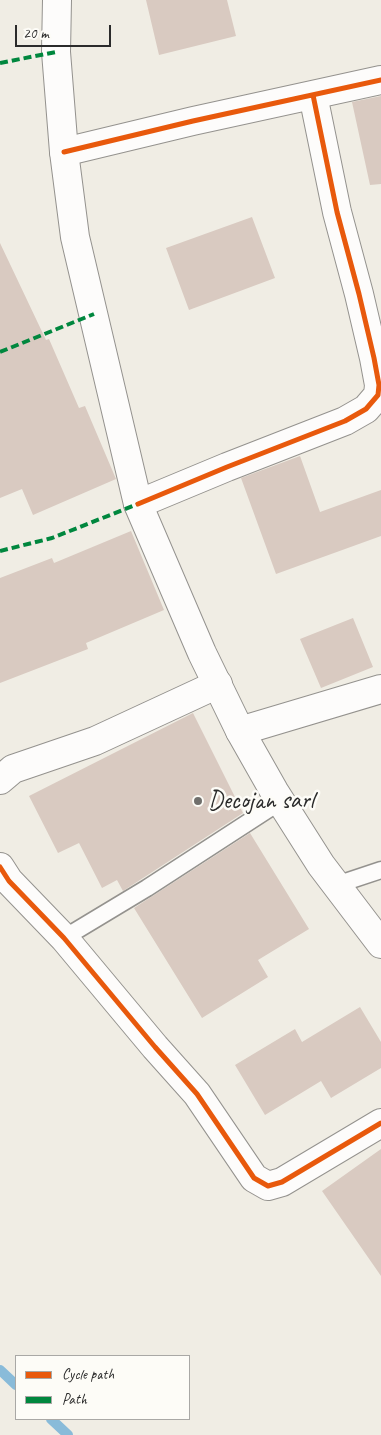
<!DOCTYPE html>
<html>
<head>
<meta charset="utf-8">
<style>
	body { margin:0 }
	#map { position:relative; width:381px; height:1435px; overflow:hidden; background:#f0ede4; font-family:Caveat,sans-serif }
	canvas { display:block }
	.legend { position:absolute; left:15px; top:1355px; width:175px; height:65px; box-sizing:border-box; background:#fdfcf7; border:1px solid #a9a8a5; margin:0; padding:6px 9px; list-style:none; font-size:15px; color:#2b2b2b }
	.legend li { display:flex; align-items:center; gap:10px; height:25px }
	.legend b { width:25px; border:1px solid #a9a8a5 }
	.scale { position:absolute; left:15px; top:25px; width:96px; height:22px; box-sizing:border-box; border:2px solid #2b2b2b; border-top:0; padding-left:6px; font-size:15px; line-height:18px; white-space:nowrap; color:#2b2b2b; -webkit-text-stroke:4px #fdfcf7; paint-order:stroke }
</style>
</head>
<body>
<div id="map">
<canvas width="381" height="1435"></canvas>
<ul class="legend">
<li><b style="height:6px;background:#e8590c"></b>Cycle path</li>
<li><b style="height:6px;background:#00873e"></b>Path</li>
</ul>
<div class="scale">20 m</div>
</div>
<script>
const ctx = document.querySelector('canvas').getContext('2d');
ctx.lineJoin = 'round';
function strokePath(path, color, width, dash) { ctx.strokeStyle = color; ctx.lineWidth = width; ctx.lineCap = dash ? 'butt' : 'round'; ctx.setLineDash(dash || []); ctx.stroke(path); }
function fillPath(path, color) { ctx.fillStyle = color; ctx.fill(path, 'evenodd'); }
function write(font, color, halo, rows, align = 'center') {
  ctx.font = font + ' Caveat,sans-serif'; ctx.lineWidth = 5; ctx.setLineDash([]); ctx.textBaseline = 'middle'; ctx.strokeStyle = halo; ctx.fillStyle = color; for (const [text, x, y, turn = 0] of rows) {
    ctx.save(); ctx.translate(x, y); ctx.rotate((+turn || 0) * Math.PI / 180); ctx.textAlign = isNaN(turn) ? turn : align; if (halo) ctx.strokeText(text, 0, 0); ctx.fillText(text, 0, 0); ctx.restore();
  }
}
const stream = new Path2D(`
	M0,1370L16,1385
	M51,1419L68,1435`);
const building = new Path2D(`
	M146,0H227L236,36L159,55Z
	M381,96V184L370,185L352,102Z
	M252,217L275,278L189,310L166,248Z
	M0,243L46,340L49,339L79,408L85,406L116,479L33,515L22,489L0,498Z
	M300,456L320,512L381,490V536L276,574L241,478Z
	M131,531L164,610L86,643L88,649L0,683V578L52,558L54,563Z
	M353,618L373,667L321,688L300,639Z
	M193,713L243,813L123,891L117,880L102,888L79,843L58,853L29,796Z
	M250,833L309,929L258,960L268,977L202,1018L134,908Z
	M360,1007L381,1042V1068L331,1098L321,1081L265,1115L235,1065L295,1029L302,1042Z
	M381,1149V1276L322,1191Z`);
const lane = new Path2D(`
	M336,885L381,870
	M64,938L147,888L281,801`);
const street = new Path2D(`
	M64,152L193,121L381,80
	M138,504L227,467L345,421L366,409L378,395L379,385L374,358L359,294L337,212L313,95
	M240,731L381,689
	M0,780L13,769L95,741L218,684
	M0,867L9,881L64,938L155,1047L197,1094L254,1178L268,1186L282,1182L381,1123`);
const primary = new Path2D(`
	M57,0L56,52L64,152L75,237L138,504L202,653L240,731L274,791L321,865L381,944`);
const quiet = new Path2D(`
	M0,63L56,52
	M0,352L94,314
	M0,551L52,538L138,504`);
const cycleway = new Path2D(`
	M64,152L193,121L381,80
	M138,504L227,467L345,421L366,409L378,395L379,385L374,358L359,294L337,212L313,95
	M0,867L9,881L64,938L155,1047L197,1094L254,1178L268,1186L282,1182L381,1123`);
const markers = [
	[198,801,5,"#706f6c"]
];
const poiNames = [
	["Decojan sarl",208,801]
];
strokePath(stream, '#89bbd9', 10);
fillPath(building, '#d9cac1');
strokePath(lane, '#94928e', 19);
strokePath(street, '#94928e', 30);
strokePath(primary, '#94928e', 30);
strokePath(lane, '#fdfcfb', 16);
strokePath(street, '#fdfcfb', 28);
strokePath(primary, '#fdfcfb', 28);
strokePath(quiet, '#00873e', 4, [8, 4]);
strokePath(cycleway, '#e8590c', 5);
for (const [x, y, r, color] of markers) { const dot = new Path2D(); dot.arc(x, y, r, 0, 2 * Math.PI); ctx.fillStyle = color; ctx.fill(dot); strokePath(dot, '#fdfcf7', 2); }
write('25px', '#2b2b2b', '#fdfcf7', poiNames, 'left');
</script>
</body>
</html>
